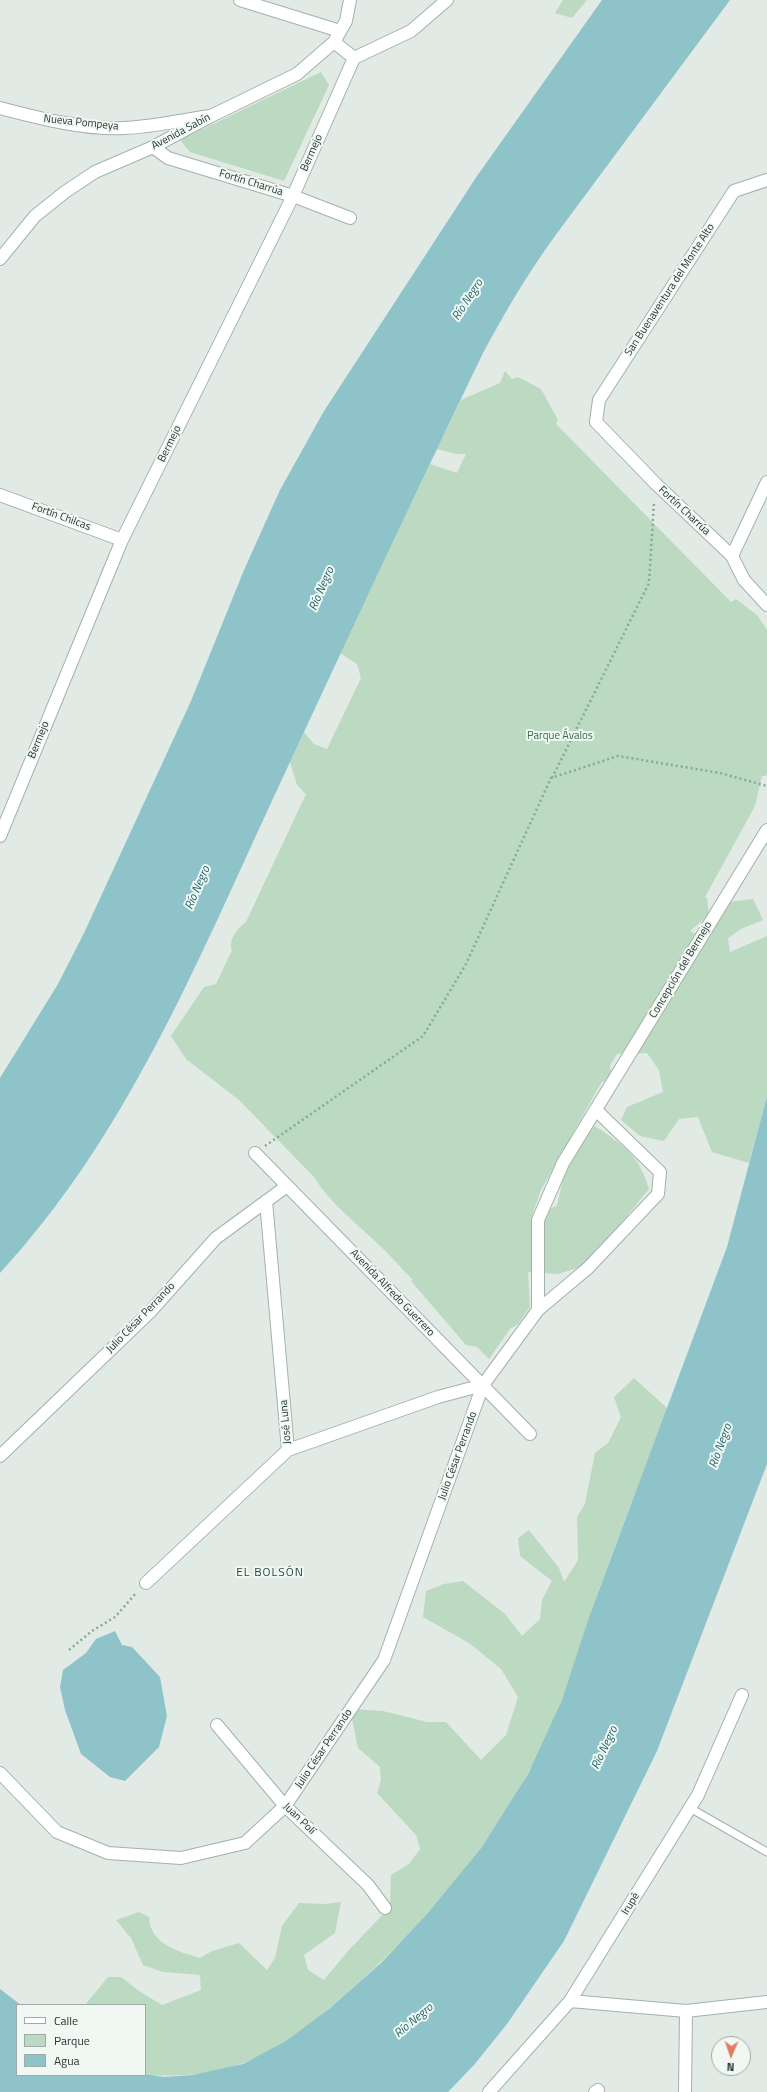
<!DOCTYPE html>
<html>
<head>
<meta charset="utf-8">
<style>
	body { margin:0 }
	#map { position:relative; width:767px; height:2092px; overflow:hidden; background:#e1eae5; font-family:"Titillium Web",sans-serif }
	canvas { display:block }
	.legend { position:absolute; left:16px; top:2004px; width:130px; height:72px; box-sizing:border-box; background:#f1f7f3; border:1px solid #9faba5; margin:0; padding:5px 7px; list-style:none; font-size:12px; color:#233831 }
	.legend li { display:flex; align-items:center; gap:8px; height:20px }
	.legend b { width:20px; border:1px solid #9faba5 }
	.north { position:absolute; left:711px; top:2036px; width:40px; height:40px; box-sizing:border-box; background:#f1f7f3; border:1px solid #9faba5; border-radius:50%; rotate:182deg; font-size:11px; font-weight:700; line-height:16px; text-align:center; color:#233831 }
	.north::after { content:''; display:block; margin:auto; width:14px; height:18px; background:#e37c65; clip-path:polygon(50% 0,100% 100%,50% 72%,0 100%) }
</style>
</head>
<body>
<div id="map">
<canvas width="767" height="2092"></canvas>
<ul class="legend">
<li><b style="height:5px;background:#fff"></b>Calle</li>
<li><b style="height:11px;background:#bcd9c1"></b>Parque</li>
<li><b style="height:11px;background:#8ec4c9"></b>Agua</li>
</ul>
<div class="north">N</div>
</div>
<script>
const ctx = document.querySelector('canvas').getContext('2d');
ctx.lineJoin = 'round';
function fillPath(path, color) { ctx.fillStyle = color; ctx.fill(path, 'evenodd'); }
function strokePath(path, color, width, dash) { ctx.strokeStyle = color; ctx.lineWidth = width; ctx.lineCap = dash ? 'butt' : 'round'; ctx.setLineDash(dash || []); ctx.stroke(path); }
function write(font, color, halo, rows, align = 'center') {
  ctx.font = font + ' "Titillium Web",sans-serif'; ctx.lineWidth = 4; ctx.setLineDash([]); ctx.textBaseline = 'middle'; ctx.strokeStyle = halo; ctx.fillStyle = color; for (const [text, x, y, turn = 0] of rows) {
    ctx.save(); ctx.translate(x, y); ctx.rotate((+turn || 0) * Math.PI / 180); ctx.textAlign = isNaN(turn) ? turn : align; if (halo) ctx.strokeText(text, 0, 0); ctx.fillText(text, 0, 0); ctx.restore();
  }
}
const green = new Path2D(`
	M563,0H587L572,18L555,13Z
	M321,72L329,85L284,181L190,152L180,140Z
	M505,371L512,379L518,377L541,389L558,420L556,424L731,602L736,599L757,615L767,630V774L766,776H762L755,806L705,897L707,898L709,915L690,931L700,936L729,902L753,899L763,920L741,929L728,938L730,952L767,936V1096L749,1163L712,1152L698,1117L679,1119L664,1141L640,1136L621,1120L627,1107L663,1092L659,1070L647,1053L617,1054L610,1066L612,1075L601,1083L541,1190L532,1215L557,1206L563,1179L575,1147L595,1126C625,1147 638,1154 649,1189L587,1265L558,1274L528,1272L530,1307L518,1324L510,1329L489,1359L477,1347L466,1345L411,1281L413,1280C401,1268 389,1254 376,1242C354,1221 330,1203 314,1177L239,1100L186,1059L171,1036L204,987L216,984L232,950C228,939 238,928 246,922L306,794L297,785L290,762L304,732L314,744L327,749L361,678L357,664L340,653L430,464L457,473L466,454H456L437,449L461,400L500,383Z
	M634,1378L668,1409C641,1478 614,1547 589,1617C580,1644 573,1672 563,1699C553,1724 541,1750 528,1773C484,1857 418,1930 348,1992C317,2020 282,2049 243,2063C215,2074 174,2078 145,2074V2005H85L108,1977H121L139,1991L162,2005L201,1990L200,1975L163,1972L143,1965L131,1938L116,1920L139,1912L149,1917C150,1944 177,1951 200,1958L212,1951L239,1943L267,1970L275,1958L282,1926L299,1903L325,1904L341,1902L335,1933L304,1955L308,1970L324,1980L348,1951L390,1907L391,1875L409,1864L420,1849L416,1835L377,1793L381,1780L380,1767L358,1748L350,1709L383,1711L427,1722H446L481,1760L506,1735L518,1697L501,1669L469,1643L423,1617L426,1591L444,1584L463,1581L505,1614L522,1636L540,1619L542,1600L552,1581L520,1556L518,1538L529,1530L559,1568L564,1582L578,1560L577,1517L585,1504L595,1453L608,1443L621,1417L614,1397Z`);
const water = new Path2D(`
	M602,0H730L555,236C528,273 505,312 483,353C411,502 341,652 271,803C195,967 125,1138 0,1273V1078L58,984L84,933L191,701L244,570L280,490L324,411L477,176Z
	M767,1096V1464L657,1751L564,1941L507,2024L474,2065L448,2092H0V1989L21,2005H17V2075L145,2074L164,2077L192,2075L243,2064L286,2041L329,2009L382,1962L428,1913L482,1847L528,1774L562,1700L589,1617L727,1247Z
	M115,1631L122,1645L132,1647L160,1677L167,1716L159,1747L125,1781L110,1777L81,1754L65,1710L60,1687L63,1670L86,1653L96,1639Z`);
const path = new Path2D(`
	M552,778L649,583L654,502
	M265,1146L423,1036L466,964L551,778L618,756L720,773L767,786
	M69,1650L92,1631L115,1617L137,1592`);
const service = new Path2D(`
	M690,1808L767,1852`);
const minor = new Path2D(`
	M240,0L340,31
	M334,42L354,58L411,31L447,0
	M0,108C38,118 85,130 124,128C153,127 182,120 210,116
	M153,147L168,158L293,196L350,218
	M0,495L122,540
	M732,556L744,580L767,605
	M0,836L122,540L293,196L354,58
	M255,1153L530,1434
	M266,1201L288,1450
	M538,1310L588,1268L658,1194L660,1172L596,1110
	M0,1456L150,1312L216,1238L287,1186
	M146,1583L288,1450L438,1397L483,1385
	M217,1725L285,1806L368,1885L385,1908
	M0,1773L57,1832L108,1853L181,1858L245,1843L285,1806L384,1660L483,1385L538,1310V1220L563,1163L767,830
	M570,2001L686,2011L767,2002
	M489,2092L570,2001L698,1795L742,1695
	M595,2092L598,2090
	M685,2092L686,2011`);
const tertiary = new Path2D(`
	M767,180L734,191L599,400L596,422L656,484L732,556L767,482`);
const secondary = new Path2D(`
	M0,259L35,216L65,192L95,172L153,147L211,116L297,74L334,42L346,21L350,0`);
const streetNames = [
	["Nueva Pompeya",81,123,6],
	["Avenida Sabín",181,132,-28],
	["Bermejo",312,153,-66],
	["Fortín Charrúa",251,183,17],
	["San Buenaventura del Monte Alto",670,290,-57],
	["Bermejo",170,444,-64],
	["Fortín Charrúa",684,511,43],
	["Fortín Chilcas",61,517,20],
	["Bermejo",39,740,-68],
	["Concepción del Bermejo",681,970,-59],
	["Avenida Alfredo Guerrero",392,1293,46],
	["Julio César Perrando",141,1318,-46],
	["José Luna",286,1422,-95],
	["Julio César Perrando",458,1456,-70],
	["Julio César Perrando",324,1749,-56],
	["Juan Polí",299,1819,44],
	["Irupé",631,1904,-58]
];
const parkNames = [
	["Parque Ávalos",560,736]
];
const waterNames = [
	["Río Negro",468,300,-57],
	["Río Negro",322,589,-67],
	["Río Negro",198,888,-67],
	["Río Negro",721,1446,-70],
	["Río Negro",605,1748,-65],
	["Río Negro",414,2021,-40]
];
const neighbourhoodNames = [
	["EL BOLSÓN",270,1573]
];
fillPath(green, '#bcd9c1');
fillPath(water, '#8ec4c9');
strokePath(service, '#a4b1ab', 9);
strokePath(minor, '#a4b1ab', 14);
strokePath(tertiary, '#a4b1ab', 14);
strokePath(secondary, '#a1b4ac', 14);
strokePath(path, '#84aa9c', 2.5, [2, 3]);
strokePath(service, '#fff', 7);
strokePath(minor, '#fff', 12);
strokePath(tertiary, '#fff', 12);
strokePath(secondary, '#fff', 12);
write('11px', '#233831', '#f1f7f3', streetNames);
write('11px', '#326b44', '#f1f7f3', parkNames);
write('italic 12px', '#24666d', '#f1f7f3', waterNames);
ctx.letterSpacing = '1px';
write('12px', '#21483c', '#f1f7f3', neighbourhoodNames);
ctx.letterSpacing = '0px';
</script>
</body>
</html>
